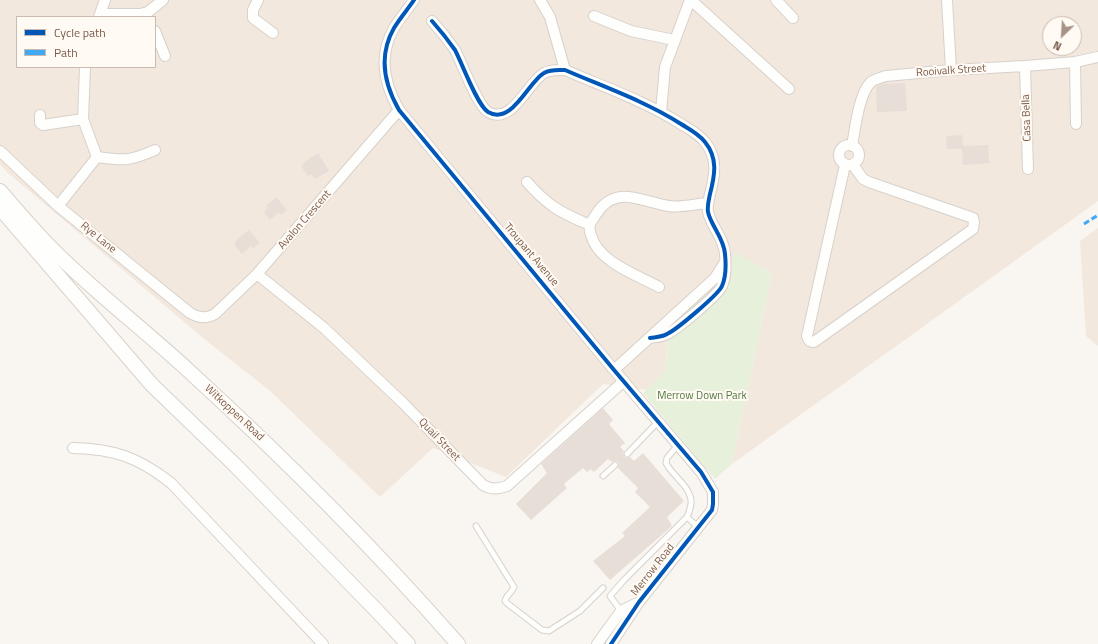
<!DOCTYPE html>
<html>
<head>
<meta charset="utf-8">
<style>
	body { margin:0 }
	#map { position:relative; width:1098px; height:644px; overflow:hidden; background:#f9f5f0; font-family:"Titillium Web",sans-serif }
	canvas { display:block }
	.legend { position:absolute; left:16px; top:16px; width:140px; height:52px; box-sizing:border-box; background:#fffaf3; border:1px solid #cabbb1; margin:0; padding:5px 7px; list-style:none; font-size:12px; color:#7a5c4d }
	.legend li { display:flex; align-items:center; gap:8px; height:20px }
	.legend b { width:20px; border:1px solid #cabbb1 }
	.north { position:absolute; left:1042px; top:16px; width:40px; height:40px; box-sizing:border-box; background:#fffaf3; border:1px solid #cabbb1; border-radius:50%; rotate:205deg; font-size:11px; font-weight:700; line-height:16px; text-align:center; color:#7a5c4d }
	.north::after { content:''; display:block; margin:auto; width:14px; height:18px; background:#a69286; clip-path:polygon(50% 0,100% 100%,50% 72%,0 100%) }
</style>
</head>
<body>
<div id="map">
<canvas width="1098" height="644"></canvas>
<ul class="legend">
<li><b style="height:5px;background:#0057b8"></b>Cycle path</li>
<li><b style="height:5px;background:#3fa9f5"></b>Path</li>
</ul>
<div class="north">N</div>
</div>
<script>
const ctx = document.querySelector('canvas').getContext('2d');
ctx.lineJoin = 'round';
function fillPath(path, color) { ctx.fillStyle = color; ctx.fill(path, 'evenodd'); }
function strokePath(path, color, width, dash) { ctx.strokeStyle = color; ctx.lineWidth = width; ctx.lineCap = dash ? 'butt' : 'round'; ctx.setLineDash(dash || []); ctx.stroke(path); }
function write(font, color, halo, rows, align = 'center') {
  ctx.font = font + ' "Titillium Web",sans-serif'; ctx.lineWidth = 4; ctx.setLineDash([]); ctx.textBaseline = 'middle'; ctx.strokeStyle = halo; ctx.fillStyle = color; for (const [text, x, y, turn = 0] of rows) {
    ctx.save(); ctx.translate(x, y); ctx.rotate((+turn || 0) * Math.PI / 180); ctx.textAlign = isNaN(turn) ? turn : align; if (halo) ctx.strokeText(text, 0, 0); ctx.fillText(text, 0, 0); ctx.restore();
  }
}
const residential = new Path2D(`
	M0,0H1098V201L732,464L772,273L734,253L728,289L668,339L665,372L646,390L603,384L506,477L433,448L380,497L269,390L208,342L8,173L0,164ZM17,17H155V67H17ZM1050,24H1074V48H1050Z
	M1098,228V346L1086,336L1080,241Z`);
const green = new Path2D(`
	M734,252L772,273L732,464L715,479L643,393L665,372L668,339L728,289Z`);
const building = new Path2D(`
	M905,83L907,111L877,112L876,87L882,84Z
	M962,135L963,146L988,145L989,163L963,165L962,149H947L946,136Z
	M318,153L329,171L315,179L311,174L308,176L301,166L304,165L303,163Z
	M276,197L287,210L281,215L279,212L270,220L264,212L268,208L266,206Z
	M249,230L260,243L253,248L251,246L242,254L234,244L236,243L235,241Z
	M603,408L613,420L609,424L625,443L620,447L624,451L623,453L624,457L626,458L630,457L634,461L643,453L684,501L667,517L672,526L610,580L593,561L625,536L622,533L650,507L635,492L638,488L618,468L619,465L618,462L615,461L612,462L608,459L594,472L591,469L587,472L583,468L564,484L567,488L531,520L516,504L547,473L541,464Z`);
const service = new Path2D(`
	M627,454L658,422
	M603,476L615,465
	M687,517L698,527
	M476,526L514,587C512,593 506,595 505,601L508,604L542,630L549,631L552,629L580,611L603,588
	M621,611L610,596L624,580L687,517C689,513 690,509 691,504C693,488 672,476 666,463L667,458L678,445`);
const minor = new Path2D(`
	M258,0L253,10V18L273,33
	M414,0C408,9 400,18 394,28C378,56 384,84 399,110L614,370L701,472L713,492V504L712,510L639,602L611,644
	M540,0L550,17L565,70
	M691,0L789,89
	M776,0L793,18
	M947,0L951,70
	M100,14H140L148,12L163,0
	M594,16L631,31L674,40
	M99,17L105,0
	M432,21C440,30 448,40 455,50C462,63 477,105 488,112C512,126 528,82 544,73C551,69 558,70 565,70C604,87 645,101 681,124C689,129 699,134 705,142C718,158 715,175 710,194C709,199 707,206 708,212C711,226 724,238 725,254C726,264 726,277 722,286C718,295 676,330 667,334C662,337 656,337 650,338
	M155,31L165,56
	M1075,62L1076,124
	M1025,66L1028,169
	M85,67L83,119L97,157
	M661,112L665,67L690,0
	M40,115V123L43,125L83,119
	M839 155a10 10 0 1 1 20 0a10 10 0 1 1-20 0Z
	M852,146C855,129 859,93 871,82C875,79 880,78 886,76L951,70L1025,66L1075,62L1098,57
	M0,151L58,206L190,313C199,318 206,319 215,314L257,274L399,110
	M97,157C125,161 130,161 155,150
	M845,165L807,336C808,340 810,342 814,342L973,229L974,222L973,218L869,182L863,179L853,165
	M527,182C548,206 561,213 590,225
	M58,206L97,157
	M257,274L324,328L403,403L483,485C491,490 499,489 507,486L624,381
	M659,287C637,275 598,262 591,235C590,232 589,227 590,224C591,221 594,218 595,216C601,206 609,198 621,197C633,195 655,204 669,206C681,208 695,204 708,203
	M614,370L715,278L725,262
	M73,448C114,449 138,457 171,483L323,644
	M597,644L621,611L637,603`);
const secondary = new Path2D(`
	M0,191C18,212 35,232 54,251C97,294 146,331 190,372C284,458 374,548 458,644
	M0,208L152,385L236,466L377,611L408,644`);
const quiet = new Path2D(`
	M1084,224L1098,215`);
const cycleway = new Path2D(`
	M414,0C408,9 400,18 394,28C378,56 384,84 399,110L614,370L701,472L713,492V504L712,510L639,602L611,644
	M432,21C440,30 448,40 455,50C462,63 477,105 488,112C512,126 528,82 544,73C551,69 558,70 565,70C604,87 645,101 681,124C689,129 699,134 705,142C718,158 715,175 710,194C709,199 707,206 708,212C711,226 724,238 725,254C726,264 726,277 722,286C718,295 676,330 667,334C662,337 656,337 650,338`);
const streetNames = [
	["Rooivalk Street",951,71,-4],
	["Casa Bella",1027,118,-92],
	["Avalon Crescent",305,220,-49],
	["Rye Lane",98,238,39],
	["Troupant Avenue",531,255,50],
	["Witkoppen Road",234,413,43],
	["Quail Street",439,440,46],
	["Merrow Road",653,570,-52]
];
const parkNames = [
	["Merrow Down Park",702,396]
];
fillPath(residential, '#f2e8de');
fillPath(green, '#e7f0db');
fillPath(building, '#e6ded7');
strokePath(service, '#d7d1cb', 7);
strokePath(minor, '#d7d1cb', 12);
strokePath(secondary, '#d9d2cb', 16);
strokePath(service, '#fefefd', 5);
strokePath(minor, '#fefefd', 10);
strokePath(secondary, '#fefefd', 14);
strokePath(quiet, '#3fa9f5', 3, [6, 3]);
strokePath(cycleway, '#0057b8', 4);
write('11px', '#7a5c4d', '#fffaf3', streetNames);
write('11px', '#537a41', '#fffaf3', parkNames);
</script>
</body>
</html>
